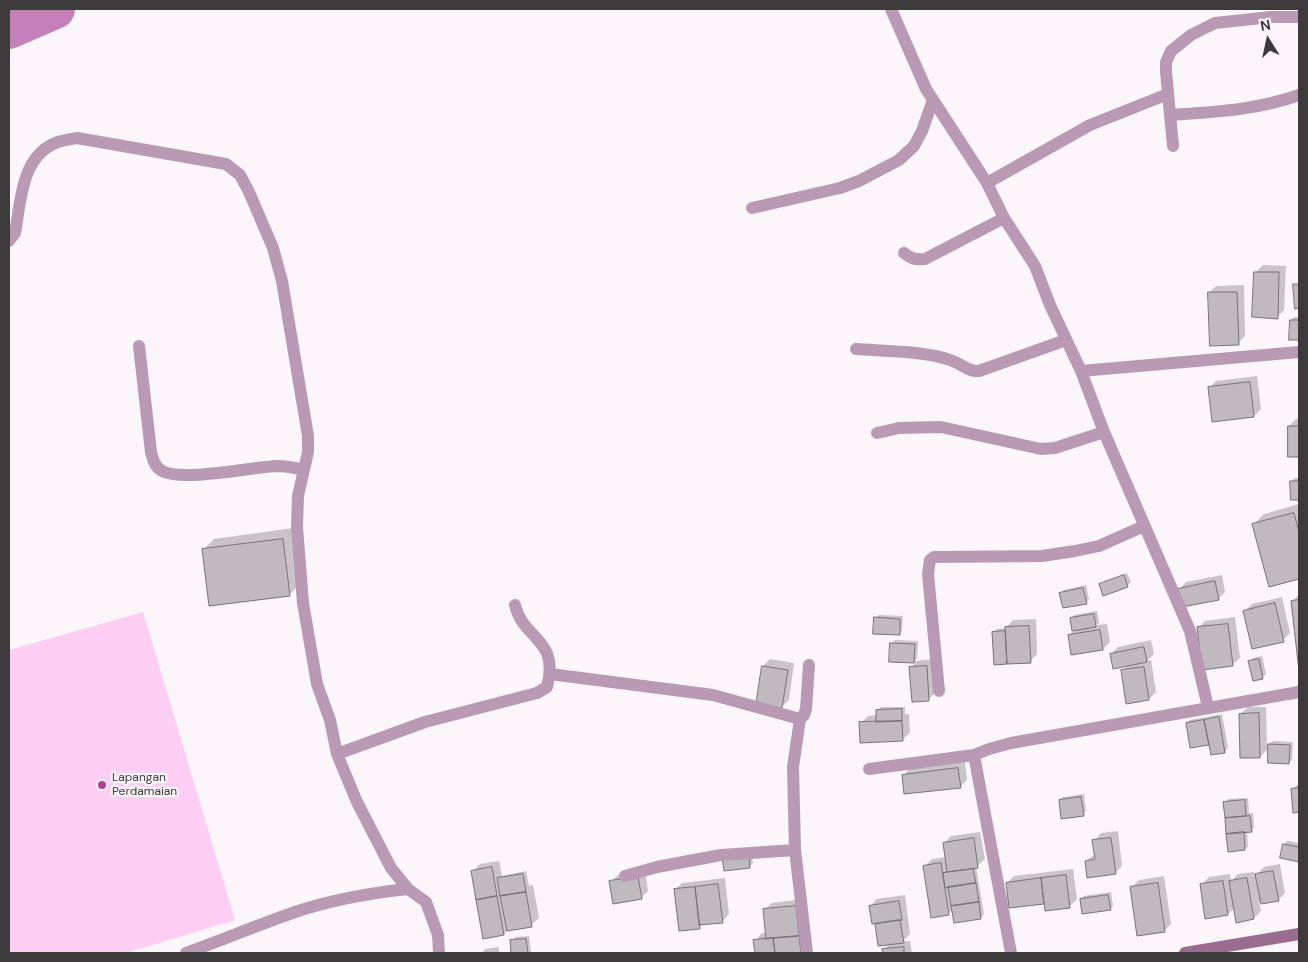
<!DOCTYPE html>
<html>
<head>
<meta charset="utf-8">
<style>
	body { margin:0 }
	#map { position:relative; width:1308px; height:962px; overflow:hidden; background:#faf6f9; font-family:"DM Sans",sans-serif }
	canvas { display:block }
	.frame { position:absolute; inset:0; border:10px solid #3c3a3b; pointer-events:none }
	.north { position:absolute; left:1243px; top:15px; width:50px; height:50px; -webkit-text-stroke:4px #faf6f9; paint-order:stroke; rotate:350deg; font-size:14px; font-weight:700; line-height:20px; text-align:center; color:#3c3a3b }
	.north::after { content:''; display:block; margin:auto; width:18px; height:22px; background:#3c3a3b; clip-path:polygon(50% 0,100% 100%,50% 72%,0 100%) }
</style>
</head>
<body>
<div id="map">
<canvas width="1308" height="962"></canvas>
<div class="frame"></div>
<div class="north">N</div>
</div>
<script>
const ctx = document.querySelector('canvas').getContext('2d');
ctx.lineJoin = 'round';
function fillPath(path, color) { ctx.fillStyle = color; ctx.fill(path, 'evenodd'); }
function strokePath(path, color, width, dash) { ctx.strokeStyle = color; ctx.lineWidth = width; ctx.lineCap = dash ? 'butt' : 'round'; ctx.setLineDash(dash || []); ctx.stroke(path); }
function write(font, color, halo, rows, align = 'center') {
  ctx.font = font + ' "DM Sans",sans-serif'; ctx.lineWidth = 4.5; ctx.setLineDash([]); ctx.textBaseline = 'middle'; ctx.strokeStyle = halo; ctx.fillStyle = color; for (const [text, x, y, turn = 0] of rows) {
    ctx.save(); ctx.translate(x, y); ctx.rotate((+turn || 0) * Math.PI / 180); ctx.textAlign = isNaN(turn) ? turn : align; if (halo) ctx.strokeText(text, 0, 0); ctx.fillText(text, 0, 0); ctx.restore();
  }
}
const green = new Path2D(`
	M143,612L235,920L126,953H10L9,949V650Z`);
const shadow = new Path2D(`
	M1263,265L1286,266L1284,310L1277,317L1256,272Z
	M1244,285L1245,336L1238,343L1209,293L1216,286Z
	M1294,317H1299V339L1290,338L1291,320Z
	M1257,376L1261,409L1254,416L1209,388L1216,381Z
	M1296,419H1299V456H1289V426Z
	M1295,478H1299V499H1292L1291,481Z
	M1299,504V578L1270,586L1254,524L1264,514Z
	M293,528L300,584L289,595L203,550L214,539Z
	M1127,573L1131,582L1127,586L1101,585L1104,582Z
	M1222,575L1225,592L1218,599L1179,590L1186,582Z
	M1086,585L1089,599L1086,603L1061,593L1064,590Z
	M1299,594V661L1292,602Z
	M1282,597L1290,633L1283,640L1245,611L1252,604Z
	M1097,611L1099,623L1096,625L1107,624L1110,642L1103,649L1069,635L1076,629L1071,618L1074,615Z
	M879,615L903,616L902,631L899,634L875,618Z
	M1235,617L1240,658L1232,665L1198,628L1205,621Z
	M1036,619L1037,654L1030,661L995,663L993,632L997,629L1006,628L1013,620Z
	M895,640L918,641L917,658L915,661L933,659L936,692L929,699L910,668L916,662L891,661V644Z
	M1151,640L1154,654L1147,661L1151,660L1156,692L1149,699L1122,671L1128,665L1111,654L1118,647Z
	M1262,656L1266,674L1263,677L1254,680L1250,662L1253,658Z
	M770,659L794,663L789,700L781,707L763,666Z
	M881,707H905V714H909L910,733L902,740L861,723L868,716L877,715V711Z
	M1248,707H1266L1267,750L1260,757L1240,714Z
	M1222,714L1228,748L1225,752L1187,723L1190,720Z
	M1273,741L1293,742L1292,760L1288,763L1269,744Z
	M965,762L967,780L960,787L903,776L910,768Z
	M1299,783V811H1294L1292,790Z
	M1084,794L1086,811L1083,814L1060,800L1063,797Z
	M1248,798L1249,813H1253L1254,827L1251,831H1247L1248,846L1245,849L1229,850L1225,802L1228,799Z
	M1118,831L1122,866L1115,873L1086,861L1095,854L1094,841L1101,833Z
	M980,832L985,859L976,867L984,914L981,918L953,909L948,914L925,866L932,859L946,857L944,843L951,836Z
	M1287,841L1299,843V860L1281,857L1284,844Z
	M751,851L753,863L750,866L725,869Z
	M499,861L502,876L526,871L529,886L533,885L539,918L531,925L508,930L504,934L473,871L480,864Z
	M1280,864L1285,893L1278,900L1259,903L1261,911L1254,918L1235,907L1228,914L1202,884L1209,877L1230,874L1231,881L1238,874L1254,872L1255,876L1264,867Z
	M1073,869L1077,899L1070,906L1045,903L1010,907L1007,883L1014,876Z
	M645,870L648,891L641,898L611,882L618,875Z
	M1164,876L1171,924L1164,931L1132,887L1139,880Z
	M725,878L729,914L722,922L703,924L699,928L675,890L682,883Z
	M1111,892L1113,906L1110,909L1081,899L1084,896Z
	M905,895L910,934L903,941H910L912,953H884V950L890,943L879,945L876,923L870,906L877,899Z
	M803,899L808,953H756L755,941L762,933H767L764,910L772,903Z
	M529,936L531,953H513L512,941L515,937Z
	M499,947V953H482L485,949Z`);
const river = new Path2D(`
	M9,29L55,9`);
const building = new Path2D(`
	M1254,272H1279L1278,319L1252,317Z
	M1293,284H1299V308L1295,309Z
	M1208,292H1237L1239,345L1210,346Z
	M1290,320H1299V340H1289Z
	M1250,382L1254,417L1212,422L1208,387Z
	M1288,426H1299V457H1288Z
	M1290,481H1299V500H1291Z
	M1294,513L1299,532V579L1269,587L1252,524Z
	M283,539L290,596L209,606L202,549Z
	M1124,575L1128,587L1103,596L1099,584Z
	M1215,581L1219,600L1182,607L1178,589Z
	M1083,588L1087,604L1063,608L1059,593Z
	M1299,600V671L1291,601Z
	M1275,603L1284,642L1252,649L1243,611Z
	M1094,614L1096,627L1072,631L1070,618Z
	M874,617L900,619V635L873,634Z
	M1228,624L1233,666L1202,670L1197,627Z
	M1029,626L1031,663L1007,664L1005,627Z
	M1100,630L1103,650L1071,655L1068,635Z
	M1005,631L1007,664L994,665L992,632Z
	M890,643L915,644L914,663L889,662Z
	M1144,647L1147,662L1113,669L1110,654Z
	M1259,659L1263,679L1253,681L1248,661Z
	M762,666L788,670L782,708L756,705Z
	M927,666L929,701L912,702L909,667Z
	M1144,667L1149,700L1126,704L1121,670Z
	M902,709V721L876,722V710Z
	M1259,713L1260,758H1240L1239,714Z
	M1219,717L1225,753L1211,755L1204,720Z
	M1204,720L1209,745L1190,748L1186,723Z
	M902,721L903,741L860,743L859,722Z
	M1268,744L1290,745L1289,764L1268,763Z
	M958,768L961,788L904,794L902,775Z
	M1299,788V812L1293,813L1291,789Z
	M1081,797L1084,816L1061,819L1059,800Z
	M1245,800L1246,816L1225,818L1223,802Z
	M1250,816L1252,832L1226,834L1225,818Z
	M1244,832L1245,850L1228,852L1226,834Z
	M974,838L978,868L947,872L943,843Z
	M1111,838L1116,874L1087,878L1085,861L1095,859L1092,840Z
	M1283,844L1299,847V862L1280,858Z
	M749,854L750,868L724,871L722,857Z
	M941,863L949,915L931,918L923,866Z
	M492,867L497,896L476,900L471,871Z
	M973,869L976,883L945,888L943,873Z
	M1273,871L1279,901L1261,904L1255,874Z
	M523,874L526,892L500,896L497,878Z
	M1066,875L1070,908L1045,911L1041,878Z
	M638,877L642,899L613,904L609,881Z
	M1041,878L1044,904L1009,908L1006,883Z
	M1247,878L1254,919L1236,923L1229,881Z
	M1223,881L1228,915L1205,919L1200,884Z
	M976,883L979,902L951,906L948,887Z
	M1158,883L1165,932L1137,936L1130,887Z
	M718,884L723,923L699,925L695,887Z
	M695,887L700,929L679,931L674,889Z
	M526,892L532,927L507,931L500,896Z
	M1108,895L1111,910L1082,914L1080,899Z
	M497,896L504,935L483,939L476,900Z
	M899,901L902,920L872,924L869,906Z
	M979,902L981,919L954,923L951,906Z
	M796,906L799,936L766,939L763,909Z
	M900,920L904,943L878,946L875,924Z
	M799,936L801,953H775L773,938Z
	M773,938L775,953H755L753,940Z
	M526,939L528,953H511L510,940Z
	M904,947V953H883L882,949Z`);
const street = new Path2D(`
	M891,9L926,89L987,183L1004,218L1035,266L1050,305L1081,371L1104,432L1190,631L1208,707
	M1170,115C1213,112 1258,110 1299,95
	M1173,146L1166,72V62L1171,51L1191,35L1215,23L1271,17H1299
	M987,183L1090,125L1168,94
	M752,208L840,188L859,181L899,160L914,146L922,131L933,100
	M9,241L15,233C21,201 21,155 58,142C64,140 71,139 77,138L226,164L240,175L249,192L273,248L282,281L308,436V452L298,496L297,527L303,603L317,684L330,720L337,754L357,802L391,868L408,889L426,902L438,935L439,953
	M904,253C911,259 916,260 925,259L1004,218
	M139,346L151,452C153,460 155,467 162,471C183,482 252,467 277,466C286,466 296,468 304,470
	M856,349C882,351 926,351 950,360C961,363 967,372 979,371L1066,340
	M1081,371L1299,352
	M877,433L899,428L941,427L1041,449L1055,448L1104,432
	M550,674L713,695L800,719L793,767L795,850L807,953
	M939,691L928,574L930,560L934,557L1042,556L1075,551L1099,546L1144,526
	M800,719L804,715L806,709L809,665
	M337,754L425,722L537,693L547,687C560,638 523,640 515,605
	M869,769L974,755
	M625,876L657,867L721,855L795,850
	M186,953C222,940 258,925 295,912C331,900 370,893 408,889
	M1011,953L974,755L989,749L1011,743L1299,692`);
const secondary = new Path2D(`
	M1185,953L1299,934`);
const markers = [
	[102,785,5,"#ac3f9d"]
];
const poiNames = [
	["Lapangan",112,778],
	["Perdamaian",112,792]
];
fillPath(green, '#fdcdf3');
fillPath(shadow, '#0003');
strokePath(river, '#c680b9', 40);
fillPath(building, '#bebabd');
strokePath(building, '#767375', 1);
strokePath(street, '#b999b3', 12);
strokePath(secondary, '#9a6c91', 12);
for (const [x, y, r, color] of markers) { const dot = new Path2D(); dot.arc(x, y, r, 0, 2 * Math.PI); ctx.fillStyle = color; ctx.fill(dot); strokePath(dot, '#faf6f9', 2); }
write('12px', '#3c3a3b', '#faf6f9', poiNames, 'left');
</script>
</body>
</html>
